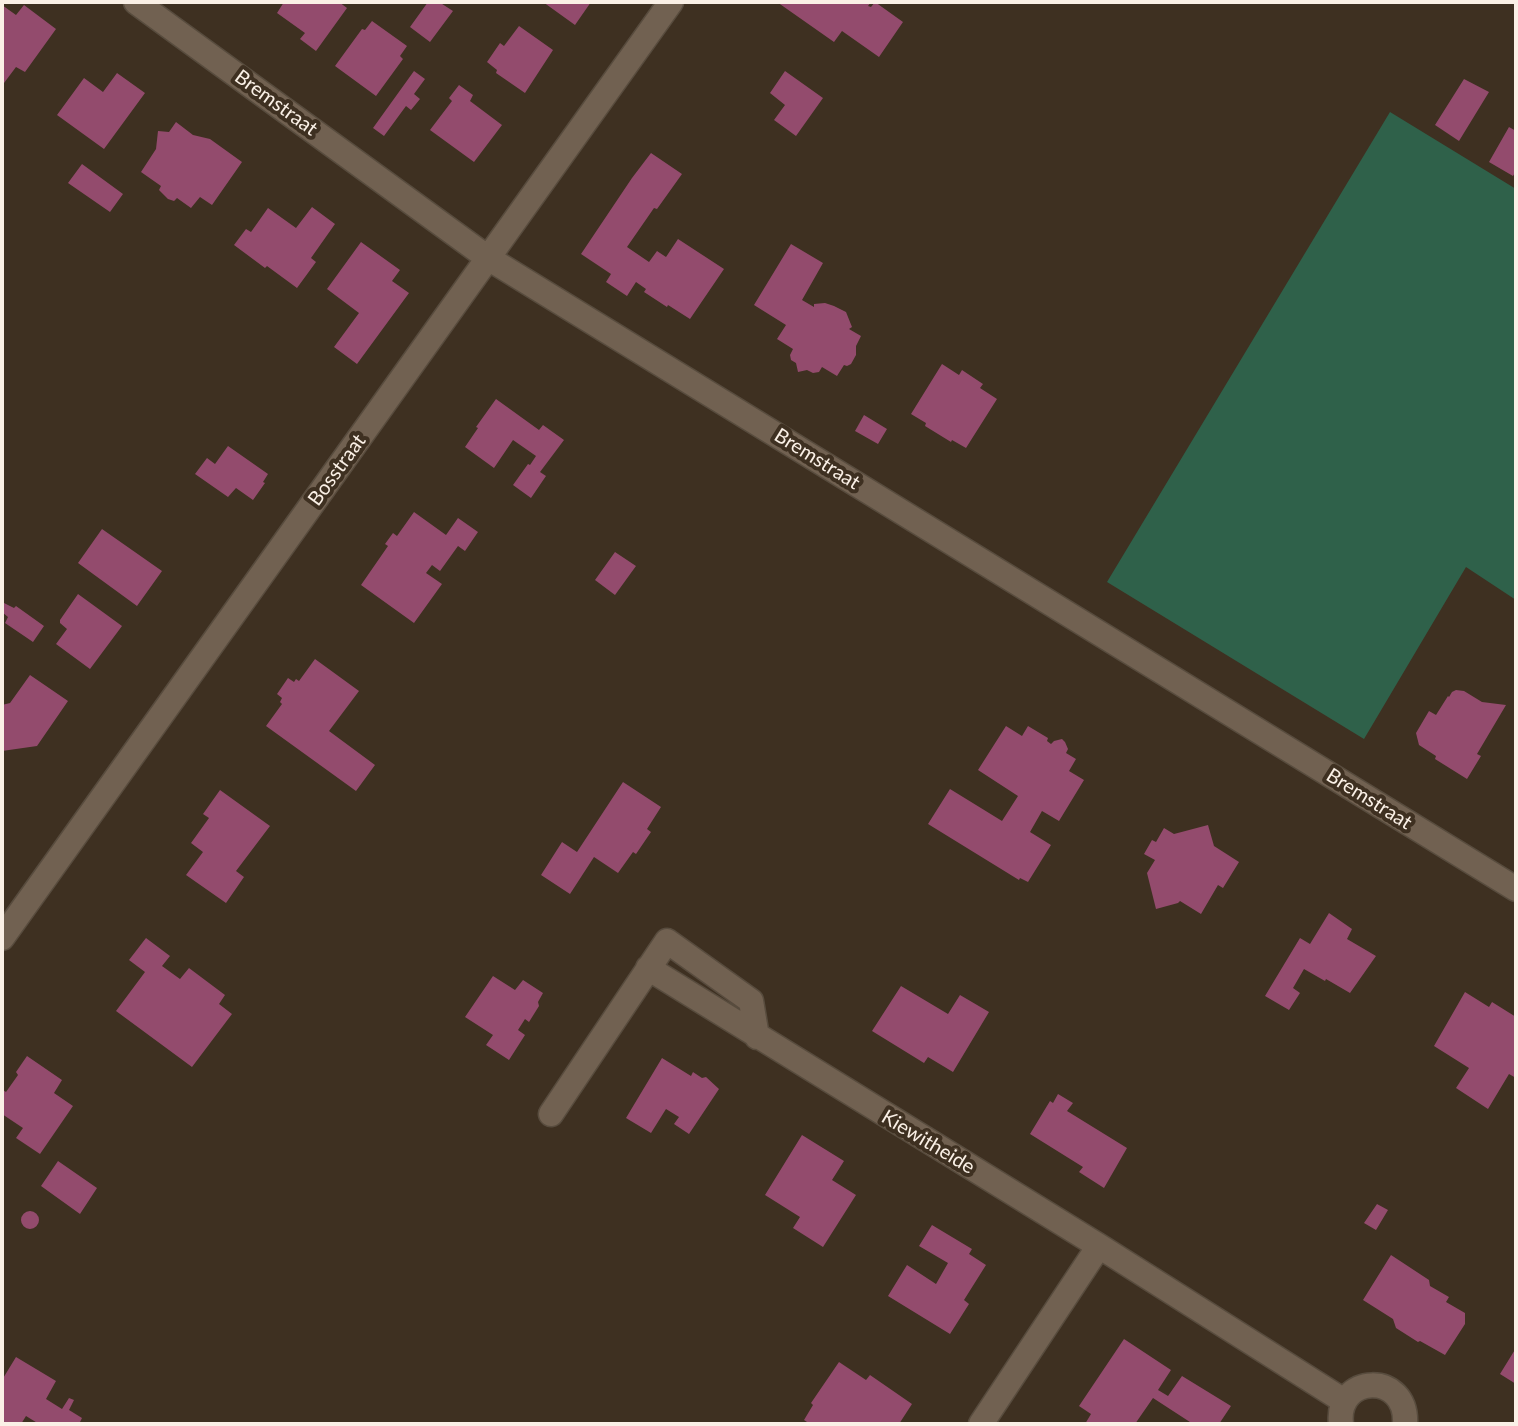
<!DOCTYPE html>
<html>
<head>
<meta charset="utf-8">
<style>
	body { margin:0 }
	#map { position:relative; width:1518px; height:1426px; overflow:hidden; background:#3e3021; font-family:Lato,sans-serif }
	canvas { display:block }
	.frame { position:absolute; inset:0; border:4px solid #faf0e6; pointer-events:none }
</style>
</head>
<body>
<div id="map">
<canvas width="1518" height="1426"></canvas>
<div class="frame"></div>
</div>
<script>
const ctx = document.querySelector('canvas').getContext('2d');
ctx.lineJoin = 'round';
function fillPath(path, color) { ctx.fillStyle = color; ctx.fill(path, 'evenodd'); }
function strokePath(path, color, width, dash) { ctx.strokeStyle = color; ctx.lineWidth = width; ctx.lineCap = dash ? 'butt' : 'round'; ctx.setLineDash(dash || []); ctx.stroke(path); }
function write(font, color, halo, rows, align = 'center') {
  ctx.font = font + ' Lato,sans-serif'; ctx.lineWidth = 8; ctx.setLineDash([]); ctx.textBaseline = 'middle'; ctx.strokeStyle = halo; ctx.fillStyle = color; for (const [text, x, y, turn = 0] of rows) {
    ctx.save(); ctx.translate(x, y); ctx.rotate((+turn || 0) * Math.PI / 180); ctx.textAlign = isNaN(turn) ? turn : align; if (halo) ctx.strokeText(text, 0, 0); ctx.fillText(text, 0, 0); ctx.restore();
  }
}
const green = new Path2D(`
	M1390,112L1516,189V600L1466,567L1364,739L1107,582Z`);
const building = new Path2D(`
	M284,2H339L347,8L316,51L300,39L305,33L277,13Z
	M428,2H439L453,11L430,42L410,27Z
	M543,2H591L575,25Z
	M777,2H871L868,6L871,7L875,2L903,22L879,57L842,31L834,42Z
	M2,5L16,15L24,5L56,29L25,72L16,67L4,83L2,81Z
	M372,21L407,46L400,56L403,59L376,96L335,66L362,29L365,30Z
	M519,26L553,50L525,93L496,73L497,70L487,62L500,43L504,46Z
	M414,71L425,79L414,94L420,99L411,110L406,106L384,136L373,128Z
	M785,71L823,98L796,136L774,120L785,105L770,93Z
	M117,73L145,93L104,149L57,115L84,78L103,92Z
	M1464,79L1489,92L1459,141L1435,125Z
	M459,85L473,95L470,101L502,125L474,162L430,130L452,101L449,98Z
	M176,122L193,135L210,139L242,162L212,205L200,197L191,208L177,198L174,201L168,199L159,190L161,186L141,172L156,149L158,131L169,132Z
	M1509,127L1516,131V171L1513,176L1489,162Z
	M651,153L682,174L657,209L654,208L627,247L649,262L657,251L666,257L678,239L724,269L690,319L668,305L667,307L644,292L646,289L636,282L627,296L606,282L611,274L581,254L632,178Z
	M82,164L123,194L110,212L68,183Z
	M312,207L335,224L311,258L316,262L297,288L267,266L265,268L234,245L246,229L251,232L268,208L296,228Z
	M361,242L400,270L392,281L409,293L357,364L334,347L359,313L327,289Z
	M791,244L823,263L802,300L814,307V304L825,303L834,306L846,312L852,327L849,329L861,336L856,346V355L851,364L847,366L844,365L837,376L822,367L819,372L813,373L807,370L798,372L796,363L791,360L790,355L793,349L777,339L786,325L754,305Z
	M942,364L959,375L962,370L983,384L980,388L997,399L966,448L952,440L951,442L925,426L926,423L911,414Z
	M496,399L539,430L543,425L564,440L540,472L546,476L531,498L513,485L528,464L530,465L536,456L513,440L494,468L465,447L478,428L476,427Z
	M864,415L887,429L878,444L855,431Z
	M228,446L268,474L263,482L265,483L253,500L236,488L228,497L195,474L207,458L215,464Z
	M414,512L446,535L458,518L478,532L465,551L458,546L440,571L432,565L426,573L442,584L414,623L361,585L388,546L385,544L393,533L397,536Z
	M102,529L162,571L137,606L78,563Z
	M615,552L636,566L615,595L595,580Z
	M78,594L122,626L90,669L56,644L67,629L60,623V620Z
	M2,602L14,608L16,606L44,626L33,642L5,623L8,617L2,612Z
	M315,659L359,691L329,731L375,765L356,791L266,726L282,704L280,702L282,698L277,694L288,678L294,682L296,679L299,681Z
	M30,675L68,701L37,746L2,751V705L10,703Z
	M1456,690L1464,691L1482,702L1506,705L1477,754L1481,756L1467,779L1435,759L1436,756L1419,745L1416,733L1429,711L1436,715L1448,696L1449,697L1452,692Z
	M1006,726L1022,736L1028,726L1048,738L1047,741L1051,744L1054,741L1062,739L1065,742L1068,749L1066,753L1076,759L1069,771L1084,780L1059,821L1042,811L1030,832L1051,845L1028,882L1020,878L1019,880L928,824L950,789L1002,821L1018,796L978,770Z
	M623,782L661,807L647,829L651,832L636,854L633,852L618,873L594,857L570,894L541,875L562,842L577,852Z
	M220,790L270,826L236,871L244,877L226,903L186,875L203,852L191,843L209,818L203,814Z
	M1208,825L1214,846L1239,862L1223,888L1218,885L1201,914L1180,901L1178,903L1156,909L1147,873L1155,860L1144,854L1152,840L1156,842L1164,828L1174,834Z
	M1329,913L1352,929L1347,939L1376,956L1350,993L1326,979L1325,981L1304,969L1293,988L1300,993L1289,1010L1265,996L1300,938L1310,944Z
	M146,938L170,956L162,966L180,979L189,968L225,995L219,1004L232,1014L192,1067L116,1011L145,972L129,960Z
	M493,976L515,990L523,980L543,993L538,1002L539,1006L529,1022L525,1019L518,1030L525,1035L509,1060L486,1045L493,1035L465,1017Z
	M901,986L948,1014L960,995L989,1012L953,1072L928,1057L924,1063L872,1031Z
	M1465,992L1489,1007L1492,1002L1516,1017V1078L1509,1074L1488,1109L1456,1088L1469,1068L1434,1046Z
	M27,1056L62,1080L54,1093L73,1106L40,1154L16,1138L23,1128L2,1114V1092L3,1090L6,1092L18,1075L16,1072Z
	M662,1058L691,1076L693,1072L702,1078L706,1077L719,1089L689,1134L674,1124L679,1117L666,1109L651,1133L626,1118Z
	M1058,1094L1073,1103L1067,1111L1127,1148L1104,1188L1079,1172L1083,1167L1030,1134L1050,1101L1053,1103Z
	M802,1135L844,1161L832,1180L856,1195L823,1247L793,1228L800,1217L765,1195Z
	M58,1161L97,1188L80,1214L41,1186Z
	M1377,1204L1388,1210L1376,1230L1364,1223Z
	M21 1220a9 9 0 1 1 18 0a9 9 0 1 1-18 0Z
	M932,1225L972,1249L969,1254L986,1265L964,1300L969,1304L950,1334L888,1296L907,1265L936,1284L948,1263L919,1246Z
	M1391,1255L1429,1280L1430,1286L1449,1297L1446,1302L1465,1313V1324L1445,1355L1420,1341L1418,1342L1396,1328L1393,1319L1363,1300Z
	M1124,1339L1171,1370L1158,1390L1168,1396L1182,1376L1231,1406L1219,1424H1193L1153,1398L1135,1424H1085L1091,1414L1079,1406Z
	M1516,1348V1384L1500,1374Z
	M16,1357L56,1381L46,1399L62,1409L69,1398L74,1400L69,1410L82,1418L79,1424H39L26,1416L21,1424H2V1380Z
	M839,1362L866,1380L870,1375L912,1404L899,1424H810L804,1420L813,1405L811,1403Z`);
const minor = new Path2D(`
	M136,2L488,258L1516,889
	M2,938L671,2
	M648,968L1099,1246L1344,1401
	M551,1114L667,941L751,1001L757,1037
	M981,1424L1099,1246
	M1341,1424C1335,1374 1408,1371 1405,1424`);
const streetNames = [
	["Bremstraat",276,103,36],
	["Bremstraat",817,459,32],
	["Bosstraat",337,470,-54],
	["Bremstraat",1369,799,32],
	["Kiewitheide",928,1142,31]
];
fillPath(green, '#2f614a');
fillPath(building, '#934b6d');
strokePath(minor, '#584c3e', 27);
strokePath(minor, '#716151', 24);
write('20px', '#faf0e6', '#3e3021', streetNames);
</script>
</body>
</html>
